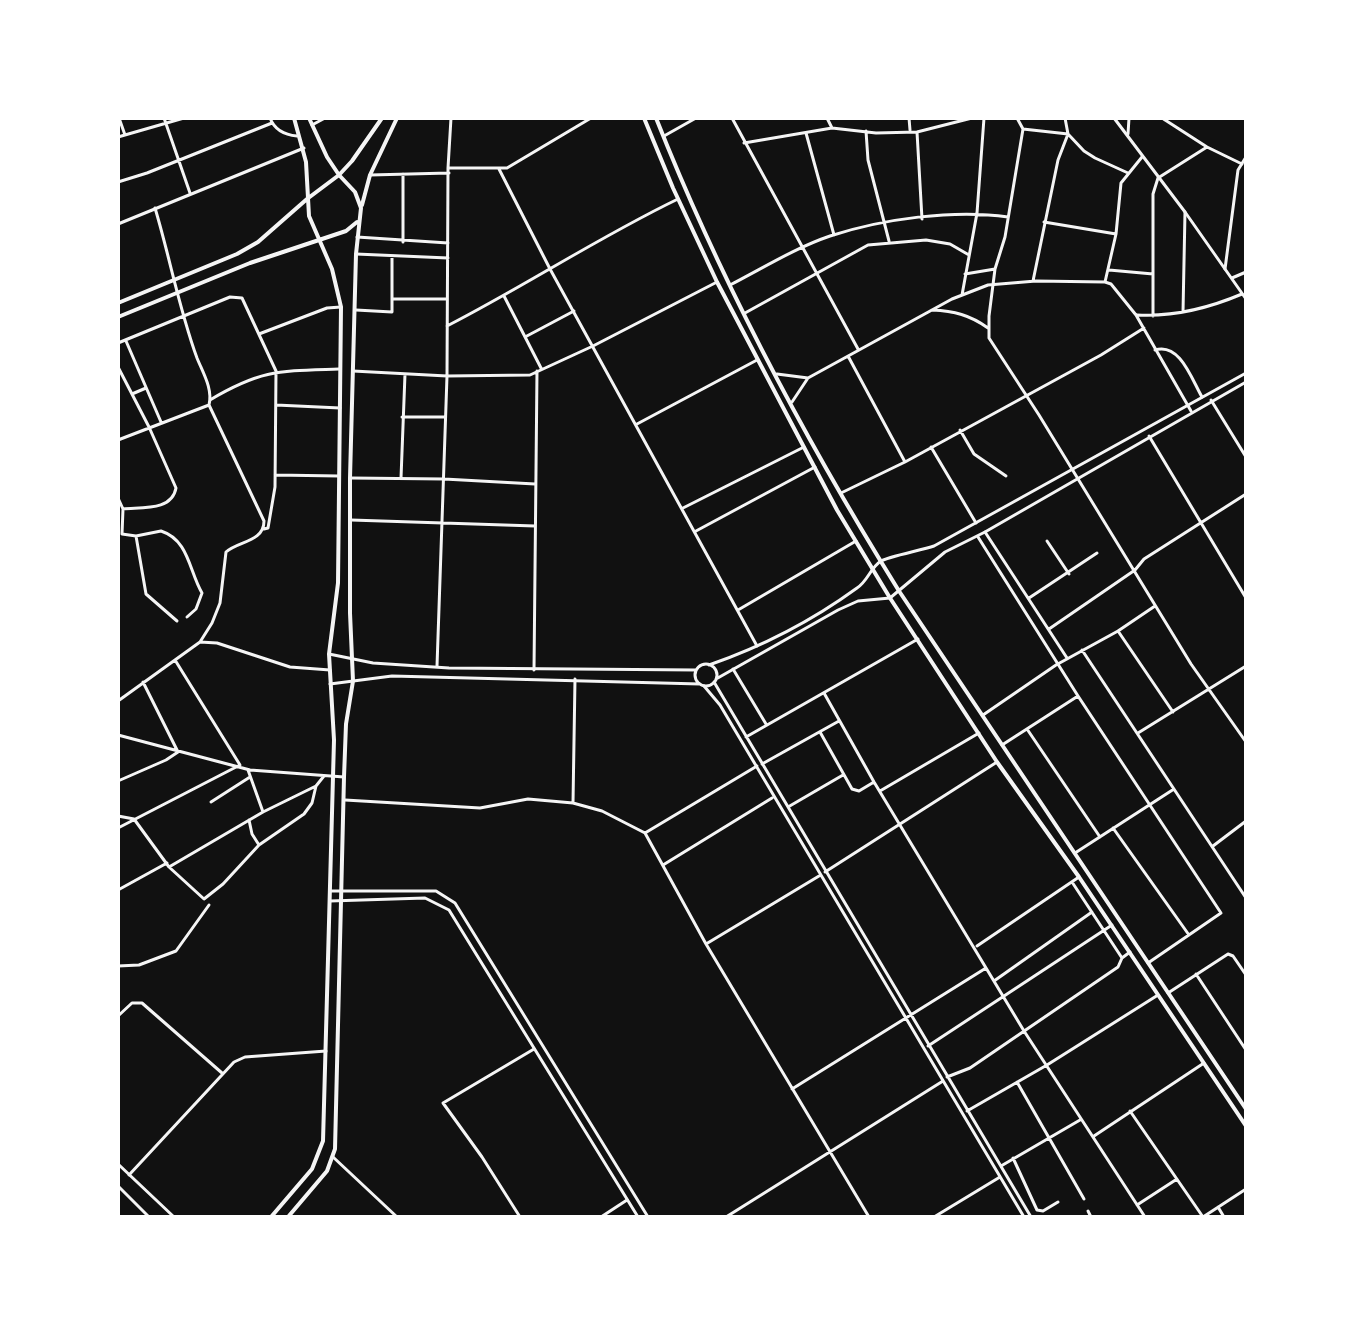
<!DOCTYPE html>
<html>
<head>
<meta charset="utf-8">
<style>
	body { margin:0 }
	#map { position:relative; width:1364px; height:1335px; overflow:hidden; background:#111; font-family:"Asap Condensed",sans-serif }
	canvas { display:block }
	.frame { position:absolute; inset:0; border:120px solid #fff; pointer-events:none }
</style>
</head>
<body>
<div id="map">
<canvas width="1364" height="1335"></canvas>
<div class="frame"></div>
</div>
<script>
const ctx = document.querySelector('canvas').getContext('2d');
ctx.lineJoin = 'round';
function strokePath(path, color, width, dash) { ctx.strokeStyle = color; ctx.lineWidth = width; ctx.lineCap = dash ? 'butt' : 'round'; ctx.setLineDash(dash || []); ctx.stroke(path); }
const minor = new Path2D(`
	M119,118L125,135
	M164,118L190,193
	M270,118C275,131 285,135 297,136
	M732,118L858,349
	M827,118L832,128
	M909,118L910,130
	M1017,118L1023,129
	M1162,118L1207,147L1242,164
	M312,125L325,118
	M866,131L868,160L889,241
	M917,132L922,219
	M806,133L834,235
	M1128,134L1129,118
	M118,137L184,118
	M744,143L832,128L876,133L917,132L972,118
	M449,168H507L591,118
	M499,169L550,269L757,646
	M370,175L449,173
	M118,182L147,173L272,123
	M155,208C170,258 179,309 197,358C203,373 213,389 209,405L264,521C264,542 238,541 226,552L220,603L212,623L200,642
	M1044,222L1116,234
	M357,237L448,243
	M403,242V174
	M356,254L448,258
	M995,269L989,316V338L1039,415L1191,664L1246,742
	M1225,269L1238,170L1246,157
	M1109,270L1153,274
	M965,274L995,269L1005,237L1023,129L1068,134L1084,151L1095,158L1128,173
	M1232,278L1246,272
	M1033,281L1058,160L1068,134L1065,118
	M1105,282L1116,234L1121,183L1142,157
	M730,285C763,268 795,248 830,236C882,219 954,209 1008,217
	M962,295L977,213L984,118
	M504,296L541,368
	M392,299H447
	M356,310L392,312V256
	M932,310C954,311 970,315 988,328
	M1183,312L1185,212
	M745,313L868,245L926,240L950,244L969,255
	M1137,315C1174,317 1209,308 1242,294
	M1153,316V194L1158,178L1207,147
	M447,326C525,286 599,237 678,199
	M259,334L327,308L341,307
	M525,337L574,311
	M126,341L161,422
	M118,343L230,297L242,298L276,371L275,487L268,528L264,529
	M1155,350C1180,342 1192,380 1202,397
	M848,356L905,462
	M118,367L149,427L176,488C172,511 142,507 123,509
	M353,371L447,376L530,375L593,346L717,282
	M777,374L808,378
	M132,394L146,388
	M210,400C262,369 281,371 339,369
	M1211,400L1246,457
	M792,402L808,378L952,299L988,285L1036,281L1105,282L1111,284L1136,315L1191,411
	M276,405L340,408
	M402,417H444
	M637,424L757,360
	M960,430L974,454L1006,476
	M1149,436L1246,598
	M118,440L209,405
	M931,447L976,523
	M275,475L339,476
	M351,478L444,479L535,484
	M401,478L405,374
	M841,493L905,462L1101,355L1144,328
	M118,498L123,509L122,534L136,536L161,531C189,540 189,571 202,593L196,609L187,617
	M683,508L804,447
	M351,520L535,526
	M696,531L815,467
	M985,532L1067,658
	M136,536L146,594L177,621
	M978,537L1078,696L1221,913L1148,963
	M1047,541L1069,574
	M1029,598L1097,553
	M738,610L856,541
	M1049,629L1135,570L1144,559L1246,494
	M1118,631L1173,712
	M118,646V657
	M1082,650L1246,898
	M175,660L240,765
	M437,666L447,376L448,168L451,118
	M733,669L766,724
	M534,670L537,371
	M714,682L1031,1217
	M704,686L720,705L1024,1217
	M824,693L874,782L1024,1031L1145,1217
	M118,701L200,642L217,643L290,667L330,670
	M983,715L1056,665L1118,631L1155,606
	M1027,729L1100,837
	M820,732L852,789L859,791L874,782
	M1138,733L1246,666
	M118,735L250,770L344,777
	M746,737L918,639
	M1002,745L1078,696
	M762,764L839,721
	M248,770L263,812
	M118,781L166,760L178,752L143,682
	M880,791L979,733
	M345,800L480,808L528,799L573,803L602,811L645,833L706,944L869,1217
	M211,802L250,777
	M573,803L575,679
	M788,807L843,775
	M118,816L134,819L169,867L204,899L223,884L259,845L304,814L312,803L316,786
	M249,820L252,834L259,845
	M118,828L238,766
	M1113,828L1189,935
	M645,833L757,766
	M1213,846L1246,821
	M1075,853L1174,789
	M663,865L772,798
	M169,867L263,812L316,786L324,776
	M825,872L997,762
	M1072,882L1122,958
	M118,890L167,863
	M706,944L819,876
	M977,946L1079,877
	M118,966L139,965L176,951L209,905
	M1196,974L1246,1050
	M994,981L1092,912
	M1168,993L1228,954L1233,956L1246,975
	M118,1016L132,1003H142L222,1073
	M928,1046L1112,925
	M947,1077L970,1068L1118,967L1122,958L1130,952
	M1017,1082L1084,1199
	M792,1089L986,968
	M967,1111L1047,1065L1158,995
	M1130,1111L1203,1217L1246,1189
	M1094,1136L1204,1063
	M333,1157L397,1217
	M1013,1158L1037,1210L1043,1211L1058,1202
	M1001,1166L1080,1120
	M129,1175L234,1062L245,1057L326,1051
	M1137,1205L1177,1179
	M1218,1207L1224,1217
	M1088,1211L1091,1217
	M520,1217L482,1157L443,1103L534,1049
	M601,1217L627,1200
	M726,1217L943,1081
	M934,1217L1000,1177`);
const tertiary = new Path2D(`
	M1114,118L1185,212L1246,299
	M664,136L696,118
	M118,224L304,148
	M329,654L373,663L449,668L696,670
	M695 675a11 11 0 1 1 22 0a11 11 0 1 1-22 0Z
	M709,665C761,647 813,620 857,588C868,581 870,568 881,561C887,557 922,550 934,546L1246,373
	M716,679L838,610L858,601L890,598L945,552L985,532L1246,382
	M330,684L392,676L700,684
	M331,891H436L455,903L648,1217
	M330,901L425,898L449,910L638,1217
	M118,1164L174,1217
	M118,1186L149,1217`);
const secondary = new Path2D(`
	M644,118L673,188L717,282L837,510L890,598L997,762L1079,877L1246,1126
	M656,118C721,282 806,441 899,591L1246,1109
	M362,205L370,175L397,118
	M118,303L237,254L258,242L307,199L339,175L352,161L382,118
	M118,317L250,263L346,231L357,222
	M271,1217L312,1169L323,1141L334,740L329,654L338,583L341,307L332,269L309,216L306,162L294,118
	M288,1217L327,1171L335,1149L344,777L346,724L353,681L350,613V478L356,254L361,208L355,192L339,175L327,157L309,118`);
strokePath(minor, '#f5f5f5', 3);
strokePath(tertiary, '#f5f5f5', 3);
strokePath(secondary, '#f5f5f5', 4);
</script>
</body>
</html>
